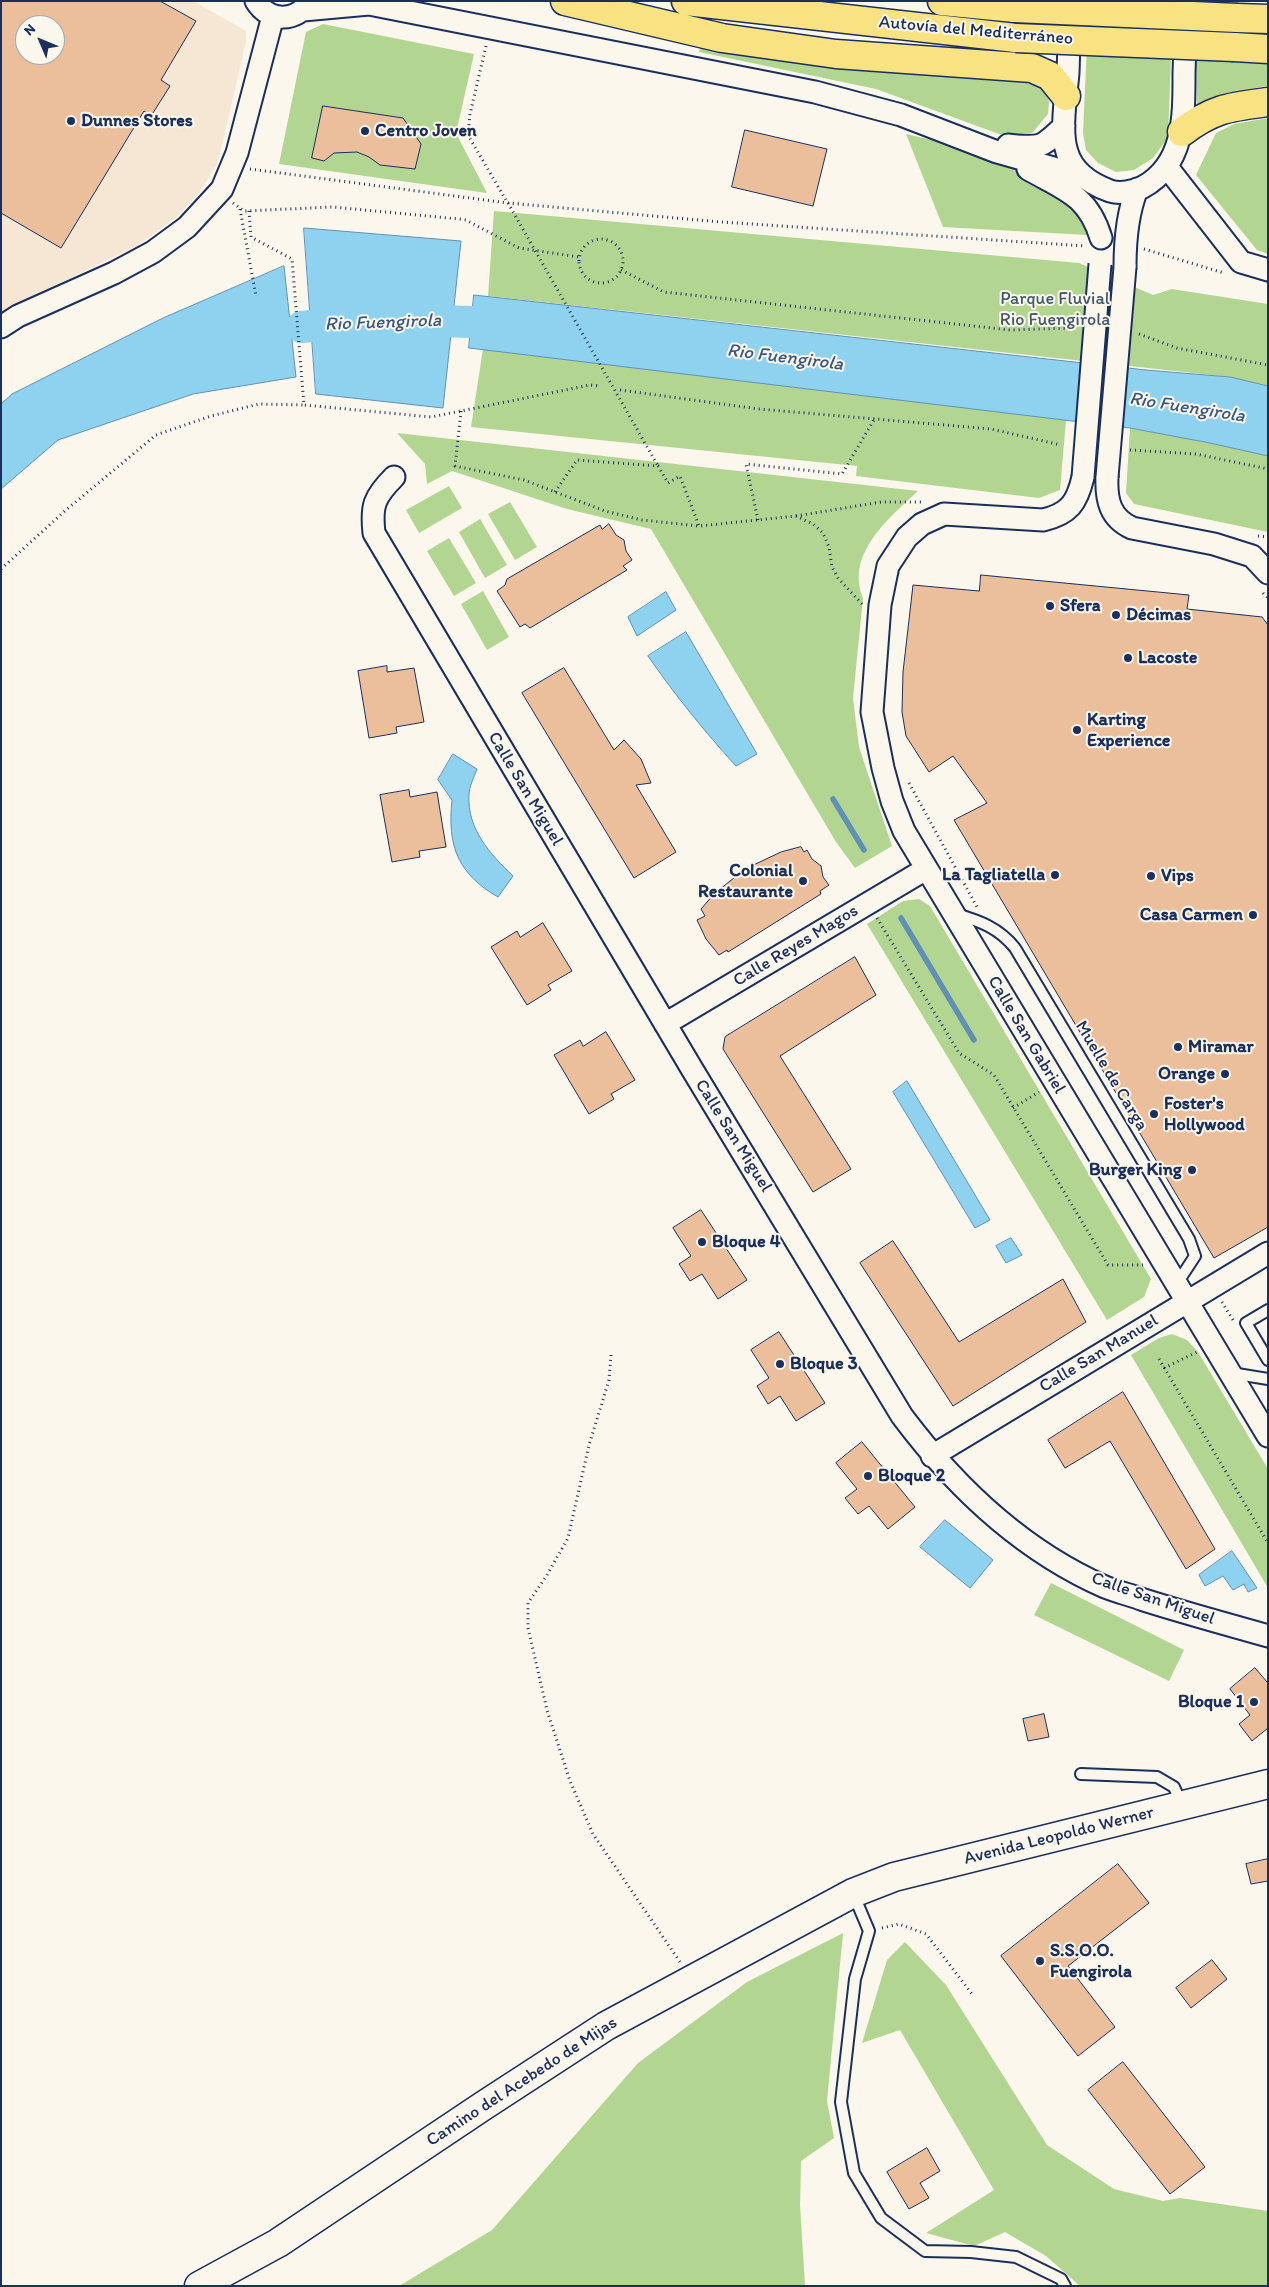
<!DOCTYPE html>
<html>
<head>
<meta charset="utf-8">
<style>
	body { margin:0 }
	#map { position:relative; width:1269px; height:2287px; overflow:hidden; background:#fbf7ec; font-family:Itim,sans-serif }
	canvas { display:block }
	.frame { position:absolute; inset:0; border:2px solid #1b2f5e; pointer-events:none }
	.north { position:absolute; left:15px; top:15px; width:50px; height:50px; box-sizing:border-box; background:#fbf7ec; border:1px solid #a1a7b3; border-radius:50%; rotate:315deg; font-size:14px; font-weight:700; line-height:20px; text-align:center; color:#1b2f5e }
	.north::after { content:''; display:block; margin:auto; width:18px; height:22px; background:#1b2f5e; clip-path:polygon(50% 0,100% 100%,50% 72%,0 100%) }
</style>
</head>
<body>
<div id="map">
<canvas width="1269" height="2287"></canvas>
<div class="frame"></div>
<div class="north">N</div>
</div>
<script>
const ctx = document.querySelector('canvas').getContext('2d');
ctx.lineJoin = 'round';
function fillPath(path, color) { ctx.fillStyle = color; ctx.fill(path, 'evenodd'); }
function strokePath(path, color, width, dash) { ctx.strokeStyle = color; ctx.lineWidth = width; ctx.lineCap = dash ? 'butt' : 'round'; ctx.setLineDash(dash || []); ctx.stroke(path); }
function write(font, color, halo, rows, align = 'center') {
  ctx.font = font + ' Itim,sans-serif'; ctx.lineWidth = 4; ctx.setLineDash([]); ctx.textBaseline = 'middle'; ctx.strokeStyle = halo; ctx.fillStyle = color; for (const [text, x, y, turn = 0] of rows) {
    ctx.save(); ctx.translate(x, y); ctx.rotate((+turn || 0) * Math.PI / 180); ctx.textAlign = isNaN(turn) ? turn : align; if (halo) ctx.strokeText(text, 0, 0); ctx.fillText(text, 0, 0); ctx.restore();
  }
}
const built = new Path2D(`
	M1,1H193L246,31V42L218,162L200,192L176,218L136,246L1,312ZM25,25H55V55H25Z`);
const green = new Path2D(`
	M1089,1H1173L1168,138L1153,158L1134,170L1116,172L1098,163L1086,150L1083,133Z
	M323,24L474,54L456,133L487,193L279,164L306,32Z
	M701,45L893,73H1003L1036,82L1046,92L1049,102L1048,114L1033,132L1023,139L1010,138L876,89L699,52Z
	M1196,57L1268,62V86L1235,91L1197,106Z
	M1268,118V254L1257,250L1196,175L1216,133L1234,124Z
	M906,134L972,149L1029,176L1064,196L1085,218L1087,235L943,227Z
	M494,211L1079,263L1153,295L1172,289L1268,304V386L1230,377L488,296Z
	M483,349L1066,420L1060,490L1039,498L856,476L857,466L471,427Z
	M1130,428L1210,443L1268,456V532L1134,504L1126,493Z
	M397,433L918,491C889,518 845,554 863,598L853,698L859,747L892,846L855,868L836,842L651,529L567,509L452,471L427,484L425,464Z
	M449,486L462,508L419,533L406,510Z
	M510,502L537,547L515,560L488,514Z
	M480,519L507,565L485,578L459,532Z
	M449,538L476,583L454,596L427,551Z
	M483,591L509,637L487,650L461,604Z
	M919,899L930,906L1151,1279L1144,1297L1107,1320L867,924L903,901Z
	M1172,1334L1187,1340L1198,1352L1268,1469V1588L1131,1355L1159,1338Z
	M1051,1583L1184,1650L1169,1681L1034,1615Z
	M843,1933L827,2101L834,2138L801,2161L800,2205L805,2286H399L492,2230L638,2063L747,1982Z
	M905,1942L946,1985L1047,2145L1114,2189L1163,2201L1180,2198L1268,2211V2286H1080L1046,2256L1005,2232L974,2246L926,2233L994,2190L900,2030L862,2043L887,1960Z`);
const water = new Path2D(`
	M304,228L461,241L443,408L316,394Z
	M284,266L296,377L193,394L58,440L1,489V404L12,394L163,318Z
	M474,295L1146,370L1230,377L1268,386V456L1210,443L1130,428L469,348Z
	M666,592L676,610L637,636L628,617Z
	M686,632L757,754L736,766C704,731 675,695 648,656Z
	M453,754L477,769C474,777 469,787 469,795C467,829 490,854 513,876L498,897C458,874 447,846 452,800L438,780Z
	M907,1081L990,1220L975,1228L893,1092Z
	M1011,1238L1022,1255L1006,1263L996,1246Z
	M945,1520L993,1560L970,1588L920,1547Z
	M1232,1551L1257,1588L1248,1592L1244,1584L1233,1590L1223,1576L1205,1586L1199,1575Z`);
const stream = new Path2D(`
	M833,799L864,850
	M901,918L974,1040`);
const river = new Path2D(`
	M409,320L471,322L514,327
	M302,327L355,321`);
const building = new Path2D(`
	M1,1H160L196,21L161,80L170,86L151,116L144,111L61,248L1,213ZM25,25H55V55H25Z
	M323,106L403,118L421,144L415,169L380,165L369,157L357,152L334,153L324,161L312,158Z
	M745,130L827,149L813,206L732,187Z
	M609,524L616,535L624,540L626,551L632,560L623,566L627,570L530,628L525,624L520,627L497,591L505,585L507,579L600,525L602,529Z
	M981,575L1189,595L1187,609L1262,617L1268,625V1227L1214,1258L954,820L987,803L953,756L929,772L906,736L902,712L903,672L913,585L979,591Z
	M387,666V672L414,668L424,722L396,727L397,733L369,738L358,671Z
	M564,668L614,750L624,740L641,759L651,783L636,785L676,852L634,878L522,693Z
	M409,790L410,797L437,792L446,847L419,851L420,857L392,862L380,795Z
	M801,847L804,852L807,850L812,859L821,866L823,877L829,885L820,891L821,894L728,952L727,950L719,955L706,939L697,920L705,916L701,909L714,894L745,869L781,852Z
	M543,923L572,971L548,985L551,990L527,1005L491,947L517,931L520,937Z
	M855,957L876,995L780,1056L851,1169L813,1192L723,1049L725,1037Z
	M606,1032L635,1080L611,1094L614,1099L589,1114L554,1055L580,1040L583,1046Z
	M701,1210L747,1280L718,1299L702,1274L690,1281L679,1264L691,1256L673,1228Z
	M893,1241L959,1342L1063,1279L1086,1322L953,1406L860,1263Z
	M779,1332L825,1403L796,1421L780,1396L768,1404L757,1386L769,1378L751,1350Z
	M1123,1392L1215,1549L1186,1569L1110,1441L1065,1468L1048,1440Z
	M862,1442L915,1507L888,1529L869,1506L858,1514L845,1498L857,1489L836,1463Z
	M1255,1668L1268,1683V1728L1252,1741L1239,1724L1250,1715L1230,1689Z
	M1044,1714L1049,1737L1028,1741L1023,1719Z
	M1268,1859V1881L1251,1884L1246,1864Z
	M1118,1864L1149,1903L1068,1966L1115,2027L1078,2056L1001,1956Z
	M1212,1960L1227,1979L1191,2008L1176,1988Z
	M1123,2062L1205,2167L1170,2194L1088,2090Z
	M927,2148L940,2171L920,2183L929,2198L909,2209L887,2172Z`);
const path = new Path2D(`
	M486,46L470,114L468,135L507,202
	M250,169L508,203L721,222L1085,246
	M233,203L244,211L333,207L459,219L466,220L519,248L579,257
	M240,209L256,296
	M249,211L251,237L292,259L304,405L431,417L590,385L600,386
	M579 261a22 22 0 1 1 44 0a22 22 0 1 1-44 0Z
	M1144,249L1224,273
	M621,270L664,292L1010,330L1070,328
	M1139,334L1177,348L1268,365
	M620,390L759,409L991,429L1061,445
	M461,411L455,466L524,480L605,511L642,520L699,526L796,516L813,524L823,533L829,547L832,567L838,578L862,604
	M1130,450L1196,454L1268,469
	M555,492L577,460L658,466L668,483L680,476L699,526
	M796,516L881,502H922
	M758,520L746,464L842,474L875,418
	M1258,536L1268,537
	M1,569L66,510L156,435L211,416L259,404L304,405
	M1263,593L1268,598
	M909,783L977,907
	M877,918L959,1053L994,1075L1108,1265H1143
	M1013,1108L1039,1092
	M1222,1302L1233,1320
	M611,1355L609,1380L589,1445L568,1538L547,1575L528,1603V1628L547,1710L570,1781L593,1834L680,1962
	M1159,1359L1268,1543
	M1164,1368L1197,1352
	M882,1928L899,1924L926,1934L972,1994`);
const lane = new Path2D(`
	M956,914C980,921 999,928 1015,948L1189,1239L1195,1256L1176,1285
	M1268,1310L1246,1323L1268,1360
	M1231,1373L1268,1379
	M1081,1774L1157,1777L1174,1787L1182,1805
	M853,1893L869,1931L855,1979L841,2102L854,2173L881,2218L925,2251L971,2252L1016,2257L1061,2279L1065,2286`);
const street = new Path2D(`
	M256,1C269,23 297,22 310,1
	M1070,1C1069,25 1069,49 1068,73C1066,96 1060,131 1067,152C1073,173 1091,184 1110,191C1120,194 1133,192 1143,187C1185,164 1184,116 1184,73C1185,49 1185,25 1185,1
	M303,10L369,4L815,92L901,115L997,152L1082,176
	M1008,145C1041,148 1040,149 1064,126
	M1167,167L1241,262L1268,270
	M1028,169C1065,190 1088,195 1101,238
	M1125,267C1125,241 1127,214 1137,189
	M1,327L18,316L114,273L153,252L187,227L222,189L237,153L273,16
	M394,477C374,497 371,506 374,533L692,1069L902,1416C956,1488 1021,1550 1105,1587C1117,1592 1131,1595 1144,1600C1185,1613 1226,1624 1268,1636
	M1083,477C1077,503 1069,514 1043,520L944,514L922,524L907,537L888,566L880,605L872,712L883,768L892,801L904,831L1268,1436
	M1107,477C1106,500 1110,518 1132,528L1214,544L1252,556L1268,573
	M665,1024L926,869
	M932,1456L1268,1253`);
const secondary = new Path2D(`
	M199,2286L278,2243L483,2106L606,2026L853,1893L894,1877L1268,1784`);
const highway = new Path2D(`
	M565,1L722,38L836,54L1032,68L1050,76L1066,96
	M686,1L1016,38
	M942,1L1015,8
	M1237,18L1268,19
	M1234,47L1268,49
	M1182,132C1214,108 1230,107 1268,102`);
const pathBridge = new Path2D(`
	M508,203L658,466`);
const streetBridge = new Path2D(`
	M1083,477L1100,264
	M1107,477L1125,267`);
const highwayBridge = new Path2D(`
	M1015,8L1237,18
	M1016,38L1234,47`);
const markers = [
	[71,121,5,"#1b2f5e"],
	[365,131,5,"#1b2f5e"],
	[1050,606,5,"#1b2f5e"],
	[1116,615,5,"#1b2f5e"],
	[1128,658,5,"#1b2f5e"],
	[1077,730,5,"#1b2f5e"],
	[1055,875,5,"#1b2f5e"],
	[1151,876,5,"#1b2f5e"],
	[803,881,5,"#1b2f5e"],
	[1253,915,5,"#1b2f5e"],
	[1178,1047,5,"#1b2f5e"],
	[1225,1074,5,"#1b2f5e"],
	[1154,1114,5,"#1b2f5e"],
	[1192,1170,5,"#1b2f5e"],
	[702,1242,5,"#1b2f5e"],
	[780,1364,5,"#1b2f5e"],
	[868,1476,5,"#1b2f5e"],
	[1254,1702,5,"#1b2f5e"],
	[1040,1961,5,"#1b2f5e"]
];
const streetNames = [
	["Autovía del Mediterráneo",976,31,5],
	["Calle San Miguel",525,789,59],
	["Calle Reyes Magos",796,946,-31],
	["Calle San Gabriel",1026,1035,59],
	["Muelle de Carga",1111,1076,59],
	["Calle San Miguel",733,1136,58],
	["Calle San Manuel",1099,1354,-31],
	["Calle San Miguel",1153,1599,19],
	["Avenida Leopoldo Werner",1059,1836,-14],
	["Camino del Acebedo de Mijas",522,2082,-33]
];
const poiNames = [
	["Dunnes Stores",81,121],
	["Centro Joven",375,131],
	["Sfera",1060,606],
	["Décimas",1126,615],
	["Lacoste",1138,658],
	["Karting",1087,720],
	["Experience",1087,741],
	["Colonial",793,871,"right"],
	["Restaurante",793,892,"right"],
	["La Tagliatella",1045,875,"right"],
	["Vips",1161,876],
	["Casa Carmen",1243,915,"right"],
	["Miramar",1188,1047],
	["Orange",1215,1074,"right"],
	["Foster's",1164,1104],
	["Hollywood",1164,1125],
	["Burger King",1182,1170,"right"],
	["Bloque 4",712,1242],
	["Bloque 3",790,1364],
	["Bloque 2",878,1476],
	["Bloque 1",1244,1702,"right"],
	["S.S.O.O.",1050,1951],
	["Fuengirola",1050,1972]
];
const parkNames = [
	["Parque Fluvial",1055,299],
	["Rio Fuengirola",1055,320]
];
const waterNames = [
	["Rio Fuengirola",383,323,-2],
	["Rio Fuengirola",785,358,7],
	["Rio Fuengirola",1187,408,9]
];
fillPath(built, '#f6e6d4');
fillPath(green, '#b2d691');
fillPath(water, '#8ed2ef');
strokePath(water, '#6091b5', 1);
strokePath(stream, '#6091b5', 5.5);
strokePath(river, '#8ed2ef', 32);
fillPath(building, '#ebbf9b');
strokePath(building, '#1b2f5e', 1);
strokePath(lane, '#1b2f5e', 14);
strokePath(street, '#1b2f5e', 25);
strokePath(secondary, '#1b2f5e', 31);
strokePath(highway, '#1b2f5e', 31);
strokePath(path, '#1b2f5e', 3, [1, 4]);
strokePath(lane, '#fbf7ec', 10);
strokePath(street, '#fbf7ec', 21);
strokePath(secondary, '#fbf7ec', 28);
strokePath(highway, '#f8e281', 28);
strokePath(streetBridge, '#1b2f5e', 25, []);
strokePath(highwayBridge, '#1b2f5e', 31, []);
strokePath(pathBridge, '#1b2f5e', 3, [1, 4]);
strokePath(streetBridge, '#fbf7ec', 21);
strokePath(highwayBridge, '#f8e281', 28);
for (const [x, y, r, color] of markers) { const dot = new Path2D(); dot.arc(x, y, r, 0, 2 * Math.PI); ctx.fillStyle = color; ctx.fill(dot); strokePath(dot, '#fbf7ec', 2); }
write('18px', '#1b2f5e', '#fbf7ec', streetNames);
write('bold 18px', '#1b2f5e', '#fbf7ec', poiNames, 'left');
write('18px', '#41596b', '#fbf7ec', parkNames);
write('italic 19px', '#385882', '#fbf7ec', waterNames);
</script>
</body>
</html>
